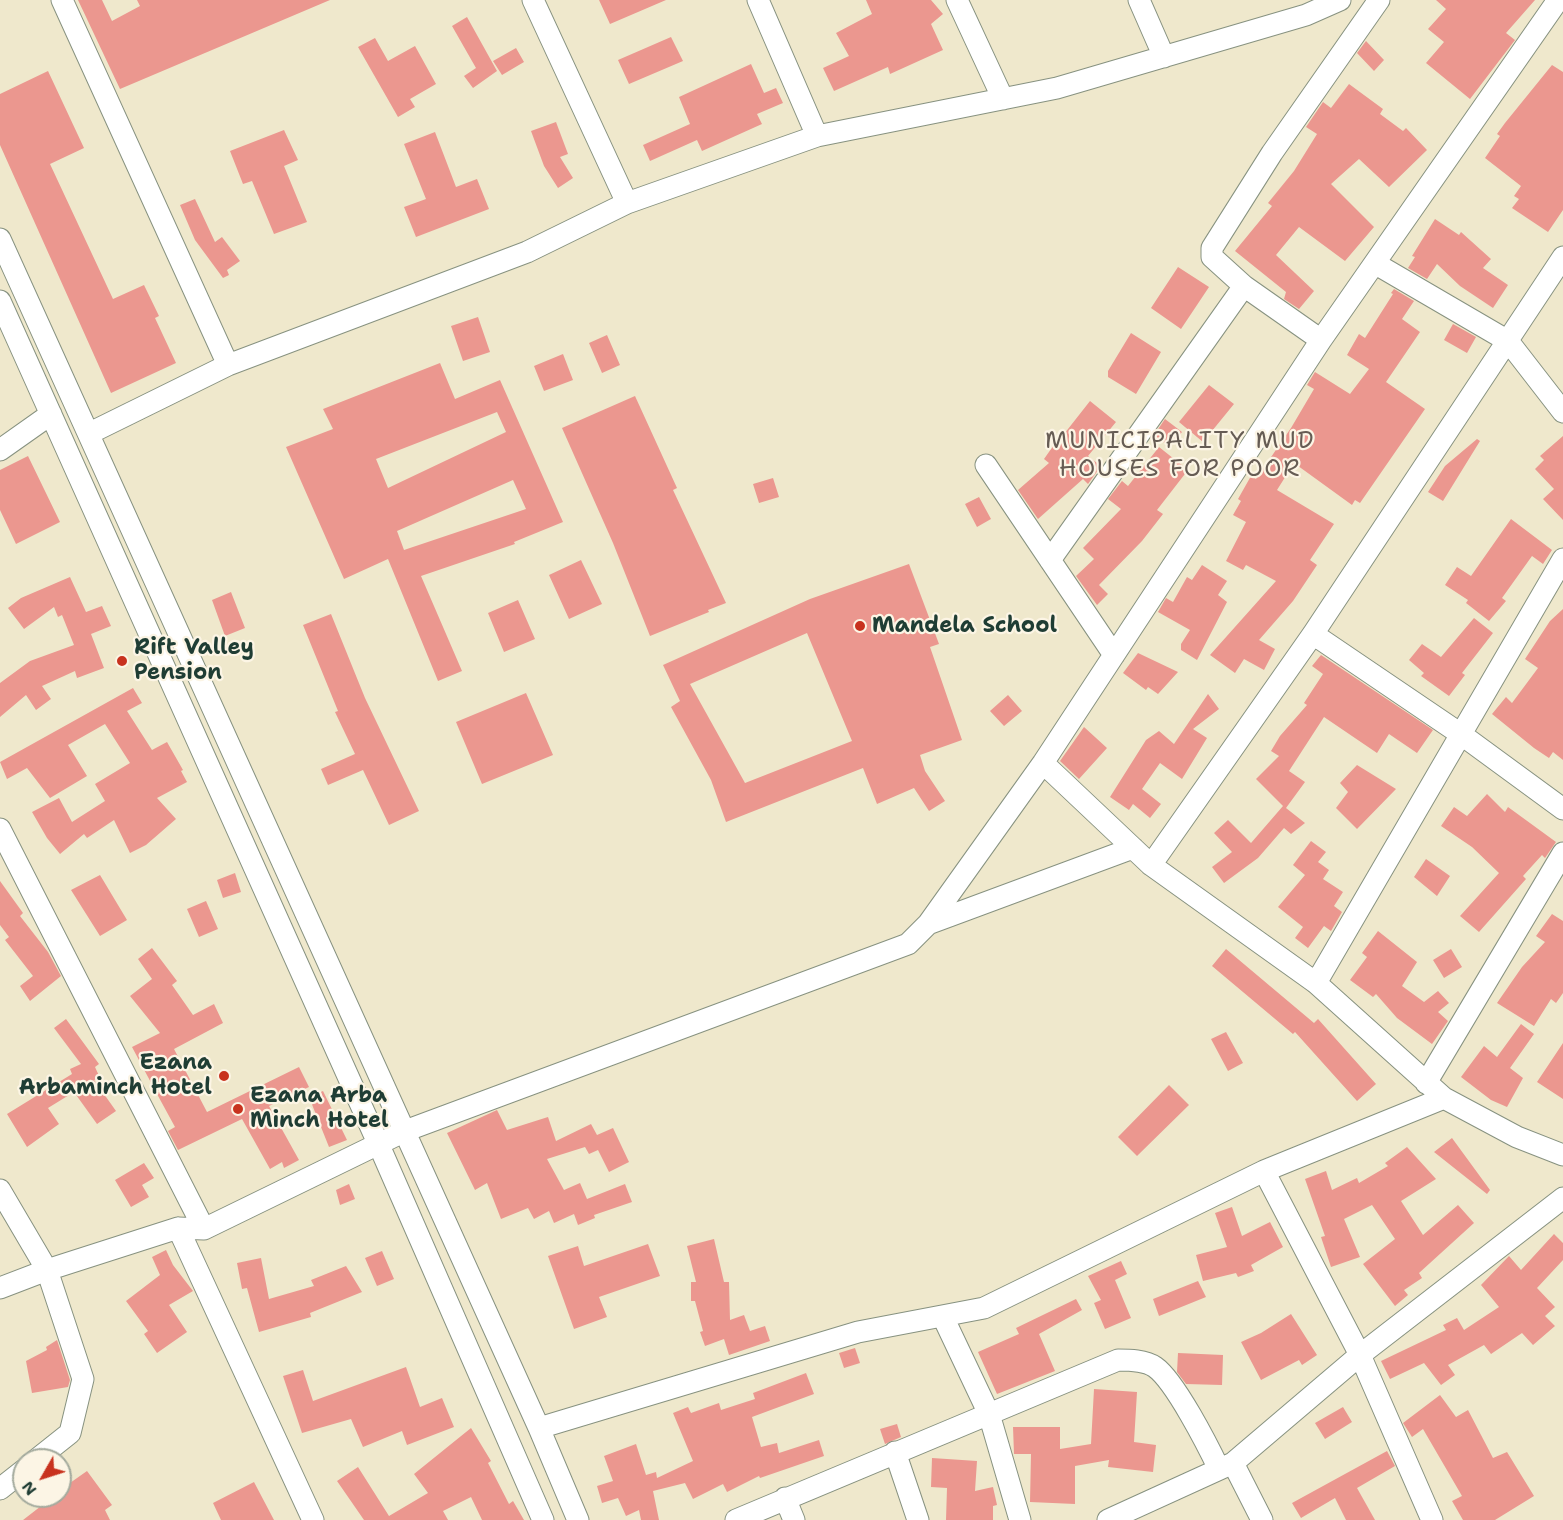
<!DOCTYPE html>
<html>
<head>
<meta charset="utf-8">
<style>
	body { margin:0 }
	#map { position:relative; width:1563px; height:1520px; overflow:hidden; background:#efe8cc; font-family:"Shantell Sans",sans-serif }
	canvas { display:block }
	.north { position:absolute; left:12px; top:1448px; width:60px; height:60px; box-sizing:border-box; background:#fcf5e5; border:2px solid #a4ab9e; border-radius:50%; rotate:231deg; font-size:16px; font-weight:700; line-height:24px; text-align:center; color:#1f3d34 }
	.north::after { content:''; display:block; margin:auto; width:21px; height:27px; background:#c8321e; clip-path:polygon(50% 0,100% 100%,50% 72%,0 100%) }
</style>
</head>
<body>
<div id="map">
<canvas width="1563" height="1520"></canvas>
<div class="north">N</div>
</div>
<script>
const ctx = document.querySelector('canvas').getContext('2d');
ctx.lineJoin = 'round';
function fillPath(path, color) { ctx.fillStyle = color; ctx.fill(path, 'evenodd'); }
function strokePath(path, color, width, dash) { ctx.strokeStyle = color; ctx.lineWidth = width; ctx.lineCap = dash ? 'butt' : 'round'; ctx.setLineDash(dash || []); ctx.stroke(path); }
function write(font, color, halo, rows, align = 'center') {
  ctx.font = font + ' "Shantell Sans",sans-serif'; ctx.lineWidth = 4.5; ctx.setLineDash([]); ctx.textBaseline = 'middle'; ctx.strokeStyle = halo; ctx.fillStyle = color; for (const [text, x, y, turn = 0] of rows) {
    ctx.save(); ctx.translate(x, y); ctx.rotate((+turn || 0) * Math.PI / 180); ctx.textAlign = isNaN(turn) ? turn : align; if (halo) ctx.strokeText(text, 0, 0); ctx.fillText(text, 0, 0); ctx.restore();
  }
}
const building = new Path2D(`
	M78,0H102L112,21L140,6L137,0H330L120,89Z
	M599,0H666L610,24Z
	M866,0H931L943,14L931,24L943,50L890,74L888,67L834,91L823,68L849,56L836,33L872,14Z
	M1436,0H1535L1506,33L1515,40L1470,99L1426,63L1444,42L1428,29L1446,9Z
	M467,17L497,71L473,88L464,76L476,68L452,26Z
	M671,37L683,61L629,84L618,60Z
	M375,38L388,61L415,46L436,84L410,99L415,107L398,117L358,47Z
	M1366,41L1384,60L1374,71L1357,53Z
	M516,48L524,62L502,75L493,61Z
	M751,64L764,93L776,88L783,103L757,114L762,124L702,151L697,140L650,161L643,145L690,124L679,97Z
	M1552,65L1563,72V210L1548,232L1512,208L1519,199L1514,196L1521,186L1485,158L1500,136L1497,134L1505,123Z
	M48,71L84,148L50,164L113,299L144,285L159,316L155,318L176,363L111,393L0,145V94Z
	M1349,84L1383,109L1380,114L1403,131L1406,128L1427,150L1389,187L1359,159L1331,184L1374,227L1345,261L1299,227L1276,255L1314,291L1299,309L1284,299L1286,292L1235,251L1272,206L1268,203L1294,171L1317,134L1306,127L1323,102L1331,108Z
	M556,122L568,154L560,157L573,178L558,188L544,166L531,131Z
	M284,130L298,160L284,166L307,222L274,234L252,181L243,184L230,151Z
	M435,132L456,187L477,179L489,209L416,237L404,207L426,199L404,144Z
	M195,199L215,242L222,237L240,261L227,270L229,275L223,278L195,240L180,205Z
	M1435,219L1459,235L1461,232L1491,259L1483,268L1508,285L1493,308L1460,286L1437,264L1427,279L1408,268L1415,257L1412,256Z
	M1178,267L1209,287L1181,329L1151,308Z
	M1394,289L1414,301L1402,319L1420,332L1386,382L1425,409L1360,503L1355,500L1352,505L1294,463L1277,490L1334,524L1310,560L1317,565L1293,601L1259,640L1275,649L1264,670L1244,659L1235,673L1210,655L1276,581L1246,565L1243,570L1226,561L1246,522L1233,515L1241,501L1238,499L1251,476L1256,479L1291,428L1314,389L1307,385L1315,372L1350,394L1369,369L1347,355L1359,334L1365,338L1393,294L1391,293Z
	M478,317L490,352L463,361L451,326Z
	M1453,324L1476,337L1467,353L1444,340Z
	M1131,333L1161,352L1136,394L1108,377V371Z
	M607,335L620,365L602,373L589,343Z
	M563,354L573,380L544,391L534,366Z
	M440,363L455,399L500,380L563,522L514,542L515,544L421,576L462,671L438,681L388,559L344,579L286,447L333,429L323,409ZM497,412L506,432L388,488L376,459ZM513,480L526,509L404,550L397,531Z
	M1209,385L1234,404L1203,442L1179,422Z
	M635,396L677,488L673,490L726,603L708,610L709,612L650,636L613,543L562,428Z
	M1090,401L1116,422L1088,456L1101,466L1088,484L1083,479L1038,519L1018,490L1049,463L1044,459L1056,442L1057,443Z
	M1165,419L1182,432L1170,447L1154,435Z
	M1563,436V520L1543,499L1554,489L1535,469L1544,460L1540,456Z
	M1477,439L1480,441L1443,501L1428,492L1445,466Z
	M1159,447L1188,470L1157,510L1163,514L1142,541L1099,585L1108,594L1097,605L1076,576L1094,559L1083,548L1121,509L1108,499L1122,481L1128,486Z
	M28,456L60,522L16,544L0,510V470Z
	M773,478L779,497L759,503L753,484Z
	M979,497L991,519L977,527L965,504Z
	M1511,519L1552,550L1543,564L1532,556L1502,598L1506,601L1489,621L1466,603L1468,600L1445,585L1457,567L1471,576Z
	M581,560L602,604L569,619L549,575Z
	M909,564L939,644L930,647L962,740L920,755L925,771L945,801L929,811L914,788L877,804L863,768L726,822L711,780L671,707L680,701L663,665L810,599ZM807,633L852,741L745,783L690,684Z
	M1202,565L1227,581L1218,595L1227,602L1197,660L1181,650V644L1190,630L1158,612L1166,598L1173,602L1187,577L1192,580Z
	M70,577L86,612L102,606L111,626L91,634L104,668L77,678L75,671L42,686L51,699L36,710L26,695L0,717V683L30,661L74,645L62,615L58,617L54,607L24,629L8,608L21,598Z
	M231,592L245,628L225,636L212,600Z
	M518,600L535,639L504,652L488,613Z
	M1563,609V760L1553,752L1549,758L1534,748L1492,714L1506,697L1512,703L1538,668L1525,659L1550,621Z
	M331,614L365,698L419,811L389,825L363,770L328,785L321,769L355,754L335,712L338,711L303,625Z
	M1474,618L1493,633L1462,673L1465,675L1449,696L1421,676L1424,673L1409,660L1422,644L1441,657Z
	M1138,653L1178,672L1158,694L1148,687L1146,690L1123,673Z
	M1321,655L1433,730L1417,753L1389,734L1377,753L1324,717L1289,771L1305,782L1286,808L1305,823L1291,834L1284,828L1258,858L1224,883L1212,867L1232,852L1214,833L1228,820L1251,843L1283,806L1256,779L1279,756L1271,751L1280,736L1307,705L1304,703L1323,674L1312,666Z
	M133,688L142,703L127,711L152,750L167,742L183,770L181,771L187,782L157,798L176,819L146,845L130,853L114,820L87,838L84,834L60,854L47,838L32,812L59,798L72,822L105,801L95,784L130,763L105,724L68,745L87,776L50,798L27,768L7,779L0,762Z
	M526,693L553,755L482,784L456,722Z
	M1208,694L1219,709L1193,729L1207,738L1182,779L1160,763L1142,789L1161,804L1150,818L1133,804L1129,810L1110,797L1146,740L1159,731L1174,744Z
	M1008,695L1022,711L1004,726L990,711Z
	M1084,727L1107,748L1079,779L1060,761Z
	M1357,765L1396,789L1357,829L1336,808L1348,792L1340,783Z
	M1487,794L1505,812L1508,807L1556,842L1545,858L1542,855L1523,876L1526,879L1479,932L1460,916L1499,873L1472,847L1441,826L1454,807L1467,816Z
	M1311,841L1326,852L1318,862L1329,870L1323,879L1343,892L1334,906L1342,912L1331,931L1324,926L1308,948L1295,938L1303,927L1278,907L1305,875L1293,865Z
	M1426,859L1450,876L1437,896L1414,877Z
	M235,873L241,892L223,898L217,880Z
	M100,875L127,920L100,936L71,890Z
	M0,881L23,913L20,916L48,952L61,976L30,1001L20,986L33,976L5,940L9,937L0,925Z
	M206,901L218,929L199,937L187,909Z
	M1552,914L1563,921V993L1556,1003L1551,999L1534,1026L1497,1003L1522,967L1545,942L1536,936Z
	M1378,931L1417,962L1402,986L1424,1002L1438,991L1449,1003L1438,1012L1448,1021L1432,1044L1397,1018L1376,994L1373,997L1350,980L1367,957L1362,953Z
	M152,948L177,981L172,985L193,1015L214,1004L223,1023L174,1049L207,1112L299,1067L309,1087L269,1106L299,1160L284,1168L282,1162L270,1169L242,1119L178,1150L168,1131L175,1127L157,1094L161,1089L156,1092L132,1047L160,1033L130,996L152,979L138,959Z
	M1226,949L1314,1023L1318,1019L1376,1084L1357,1101L1295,1032L1293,1034L1212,966Z
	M1451,949L1462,967L1444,978L1433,960Z
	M66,1019L99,1064L95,1067L100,1078L94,1080L116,1111L97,1124L74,1092L48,1108L59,1124L27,1147L7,1114L72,1074L70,1069L81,1064L54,1028Z
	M1521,1024L1534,1034L1510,1068L1523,1078L1507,1107L1491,1100L1461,1077L1484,1046L1497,1057Z
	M1226,1032L1243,1063L1228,1071L1211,1039Z
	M1563,1043V1099L1537,1082Z
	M1169,1085L1189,1105L1137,1156L1118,1137Z
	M323,1091L347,1140L329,1147L309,1097Z
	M497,1110L507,1130L548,1117L556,1141L591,1124L597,1135L613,1128L629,1162L609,1172L598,1150L589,1154L585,1147L547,1159L564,1190L580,1183L587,1199L625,1184L632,1202L594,1215L595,1218L578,1225L574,1214L554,1223L549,1211L534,1219L528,1208L501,1219L487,1183L475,1190L447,1133Z
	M1452,1138L1490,1190L1487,1194L1434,1152Z
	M1407,1147L1436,1179L1401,1201L1423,1235L1458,1205L1474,1223L1419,1273L1422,1278L1404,1290L1408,1295L1395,1306L1363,1264L1395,1239L1372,1205L1344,1219L1360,1257L1331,1267L1321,1237L1325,1236L1305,1179L1326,1171L1332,1190L1357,1178L1359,1183L1388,1166L1385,1163Z
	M144,1163L154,1178L142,1185L149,1197L131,1207L115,1180Z
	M349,1184L355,1199L340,1205L336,1190Z
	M1232,1207L1242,1236L1270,1222L1283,1247L1251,1265L1254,1271L1238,1277L1236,1273L1203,1281L1196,1255L1227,1247L1215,1213Z
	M1554,1234L1563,1243V1260L1537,1288L1555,1307L1545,1316L1555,1326L1533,1345L1522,1333L1491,1354L1484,1345L1448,1365L1455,1375L1441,1385L1424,1363L1390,1379L1381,1361L1446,1330L1443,1325L1457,1318L1464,1330L1499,1307L1481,1285L1509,1256L1521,1270Z
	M714,1239L724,1282H729L730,1320L744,1315L750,1331L765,1326L770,1341L729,1355L724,1339L705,1346L700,1332L703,1331L695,1301H691V1282H696L687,1246Z
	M648,1244L660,1276L599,1297L607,1317L574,1329L548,1256L578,1246L584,1266Z
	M166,1250L173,1265L193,1291L169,1305L187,1332L157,1353L144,1334L148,1331L126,1301L160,1275L152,1257Z
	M382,1251L394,1279L377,1286L365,1258Z
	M261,1258L269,1299L314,1286L311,1280L346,1266L362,1292L310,1313L311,1317L259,1332L247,1288L242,1289L237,1263Z
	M1121,1261L1127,1274L1115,1280L1131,1318L1105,1329L1094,1303L1101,1300L1088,1276Z
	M1198,1281L1206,1297L1159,1316L1153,1299Z
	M1076,1299L1082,1310L1039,1334L1055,1371L997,1394L978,1352L1019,1334L1016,1328Z
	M1291,1314L1317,1355L1302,1365L1299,1360L1261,1380L1241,1342L1261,1333Z
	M57,1340L70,1380L68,1387L32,1393L26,1361L47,1350L46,1347Z
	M855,1348L860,1363L844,1368L839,1353Z
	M1178,1353L1223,1355L1222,1385L1186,1384L1177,1372Z
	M406,1367L420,1407L442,1398L454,1427L407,1445L402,1431L363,1447L351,1419L302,1433L283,1376L303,1370L313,1401Z
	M806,1373L814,1394L752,1417L761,1447L777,1443L779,1453L819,1440L824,1456L760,1478L759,1476L727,1492L723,1484L693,1499L685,1483L653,1491L659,1520H641L639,1510L626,1516L618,1498L602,1503L597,1486L613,1481L604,1456L636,1444L646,1475L656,1472L657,1478L693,1461L673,1413L688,1407L691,1413L719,1403L721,1410L755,1399L753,1393Z
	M1094,1389L1137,1392L1134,1442L1156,1445L1153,1472L1108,1467L1109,1460L1075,1466V1504L1030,1502L1031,1454H1014L1013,1427H1060V1449L1091,1444Z
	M1440,1395L1456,1417L1468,1410L1493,1458L1507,1452L1534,1496L1495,1520H1463L1452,1501L1462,1496L1423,1429L1412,1437L1403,1423Z
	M1343,1407L1352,1422L1325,1439L1315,1423Z
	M897,1424L901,1437L885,1444L880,1429Z
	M471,1428L491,1461L488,1463L509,1504L513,1501L524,1520H482L471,1497L443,1511L448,1520H364L337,1481L358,1467L389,1516L428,1493L414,1474Z
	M1387,1451L1395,1466L1357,1488L1375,1520H1346L1335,1498L1301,1518L1292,1503Z
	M932,1458L977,1461L975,1491L993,1487L997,1505L993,1506V1520H946L947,1488L931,1487Z
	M87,1471L112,1505L105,1510L110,1520H23L54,1496H60V1490Z
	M254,1482L274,1520H221L213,1503Z`);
const minor = new Path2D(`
	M62,0L228,365
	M533,0L627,203
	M758,0L817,136
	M957,0L1003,99
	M1139,0L1164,57
	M0,239L539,1428L578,1520
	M1376,264L1508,341L1563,412
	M0,301L378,1143L543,1520
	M1321,340L1244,286L1212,257V248L1272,153L1379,0
	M90,433L228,365L527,252L627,203L817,136L1057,88L1306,15L1340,0
	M0,450L51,414
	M986,465L1114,655
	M1050,560L1244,286
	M1313,634L1462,735L1563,809
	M1043,763L1151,865L1316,983L1444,1098L1517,1137L1563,1155
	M0,829L204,1229
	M1151,865L1313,634L1563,257
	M928,924L1133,848
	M1316,983L1563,559
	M1426,1083L1563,853
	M1264,1171L1360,1355L1432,1520
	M0,1190L47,1270L83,1379L70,1433L36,1460
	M178,1228L313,1520
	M0,1288L47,1270L178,1228L204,1229L405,1131L908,944L928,924L1043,763L1321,340L1558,0
	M943,1317L989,1414L1020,1520
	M539,1428L858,1332L984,1308L1264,1171L1444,1098
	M895,1452L918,1520
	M1233,1463L1262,1520
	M0,1489L24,1470
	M785,1498L794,1520
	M736,1520L1118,1360C1129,1360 1145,1360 1155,1367C1175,1381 1208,1446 1219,1469
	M1108,1520L1233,1463L1360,1355L1563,1198`);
const markers = [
	[860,626,6,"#c8321e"],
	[122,661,6,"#c8321e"],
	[224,1076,6,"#c8321e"],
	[238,1109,6,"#c8321e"]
];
const poiNames = [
	["Mandela School",872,626],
	["Rift Valley",134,648],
	["Pension",134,673],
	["Ezana",212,1063,"right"],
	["Arbaminch Hotel",212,1088,"right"],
	["Ezana Arba",250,1096],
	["Minch Hotel",250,1121]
];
const neighbourhoodNames = [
	["MUNICIPALITY MUD",1180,442],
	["HOUSES FOR POOR",1180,470]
];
fillPath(building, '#eb978f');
strokePath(minor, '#879280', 23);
strokePath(minor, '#fff', 21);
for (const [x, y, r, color] of markers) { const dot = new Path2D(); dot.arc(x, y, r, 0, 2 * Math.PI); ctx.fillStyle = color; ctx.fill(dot); strokePath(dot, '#fcf5e5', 2); }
write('bold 22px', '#1f3d34', '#fcf5e5', poiNames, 'left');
ctx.letterSpacing = '1.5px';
write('24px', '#665c54', '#fcf5e5', neighbourhoodNames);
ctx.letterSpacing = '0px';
</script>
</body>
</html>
